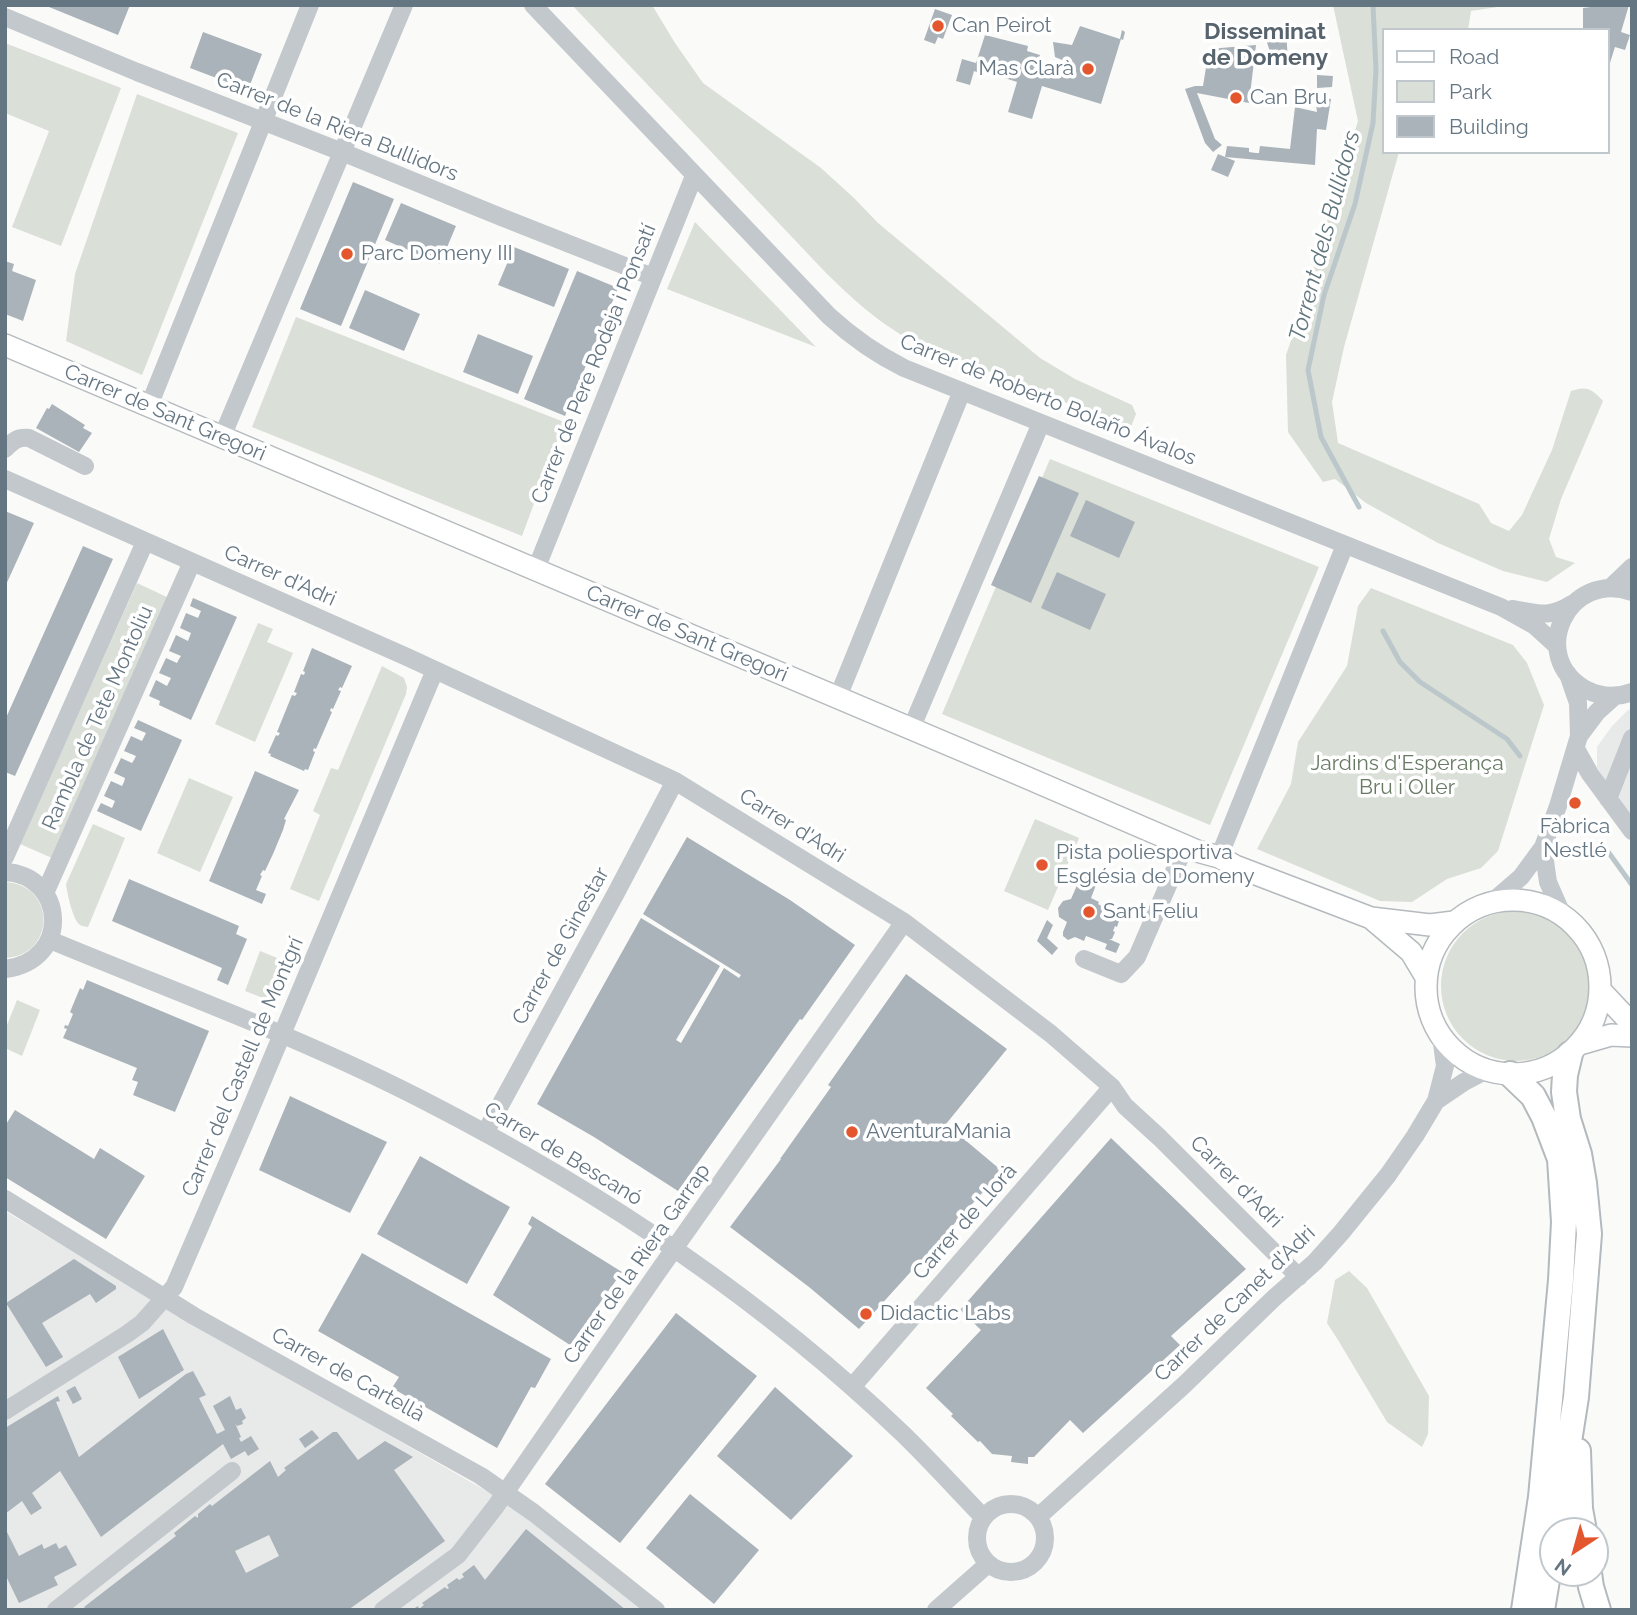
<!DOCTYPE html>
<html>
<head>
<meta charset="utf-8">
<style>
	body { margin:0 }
	#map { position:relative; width:1637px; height:1615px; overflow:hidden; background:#fafaf8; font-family:Raleway,sans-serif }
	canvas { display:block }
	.frame { position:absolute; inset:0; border:7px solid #657683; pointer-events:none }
	.legend { position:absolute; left:1382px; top:28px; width:228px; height:126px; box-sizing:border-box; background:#fff; border:2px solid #c1c8cd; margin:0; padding:9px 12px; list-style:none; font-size:21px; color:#657683 }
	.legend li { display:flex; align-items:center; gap:14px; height:35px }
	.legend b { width:35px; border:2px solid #c1c8cd }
	.north { position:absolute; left:1539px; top:1517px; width:70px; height:70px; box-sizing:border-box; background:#fff; border:2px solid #c1c8cd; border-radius:50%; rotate:216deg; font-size:19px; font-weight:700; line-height:28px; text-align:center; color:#657683 }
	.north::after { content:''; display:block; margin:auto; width:24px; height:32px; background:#e4572e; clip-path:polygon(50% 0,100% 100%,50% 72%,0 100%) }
</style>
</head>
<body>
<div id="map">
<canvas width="1637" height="1615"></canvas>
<div class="frame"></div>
<ul class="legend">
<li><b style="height:9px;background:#fff"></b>Road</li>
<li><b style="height:19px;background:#dadfd7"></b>Park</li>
<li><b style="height:19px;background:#aab3b9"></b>Building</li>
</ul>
<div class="north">N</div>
</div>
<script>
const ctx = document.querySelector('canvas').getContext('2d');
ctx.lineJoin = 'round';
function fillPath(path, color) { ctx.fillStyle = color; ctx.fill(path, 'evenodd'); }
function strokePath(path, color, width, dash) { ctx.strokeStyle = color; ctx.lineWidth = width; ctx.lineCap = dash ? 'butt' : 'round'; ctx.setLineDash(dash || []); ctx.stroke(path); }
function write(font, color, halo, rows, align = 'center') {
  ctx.font = font + ' Raleway,sans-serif'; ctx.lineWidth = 7; ctx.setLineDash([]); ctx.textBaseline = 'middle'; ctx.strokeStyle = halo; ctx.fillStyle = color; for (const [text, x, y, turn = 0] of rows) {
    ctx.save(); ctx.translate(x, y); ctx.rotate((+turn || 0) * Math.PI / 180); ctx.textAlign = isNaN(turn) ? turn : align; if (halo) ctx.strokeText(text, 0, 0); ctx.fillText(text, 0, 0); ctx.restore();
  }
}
const built = new Path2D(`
	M1632,709V816L1613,793L1597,767V747L1612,726L1628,710Z
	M5,1211L196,1325L483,1489L531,1519L641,1610H5Z`);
const green = new Path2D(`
	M572,5H652L675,43L703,83L821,168L854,198L878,223L1040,358L1075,379L1132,405L1136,414L1130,429L905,337C873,318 853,299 827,274Z
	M1333,5H1511L1471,11L1468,30H1383V152H1399L1344,347L1332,402L1338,443L1479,504L1491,523L1509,531L1522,515L1552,450L1571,391C1587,385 1593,390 1603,401L1561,499L1549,539L1556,557L1575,563L1547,582L1503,571L1438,543L1366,503L1335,479L1323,482L1288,432L1286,355L1304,303L1316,257L1358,121Z
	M5,43L121,88L61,246L12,227L49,131L5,113Z
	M137,94L238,133L142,375L66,341L75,274Z
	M695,222L816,347L667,289Z
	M296,317L564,422L522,536L252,427Z
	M1050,459L1319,567L1210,825L942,714Z
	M137,583L169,598L52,858L20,844Z
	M1371,588L1513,645L1527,663L1544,705L1498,851L1481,868L1447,879L1412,902L1380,901L1257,849L1291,784L1298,742L1347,666L1358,606Z
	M258,623L273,629L267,642L293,653L255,742L215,724Z
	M382,666L404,678L407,687L406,694L319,901L290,889L320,815L313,811L331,768L338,770Z
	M189,778L233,797L200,872L157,853Z
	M1035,819L1079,838L1048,910L1004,891Z
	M93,824L125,838L88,927C83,926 81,927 77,922C72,914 67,893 66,884Z
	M5,882C57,885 56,956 5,958Z
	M1441 986a75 75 0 1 1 150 0a75 75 0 1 1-150 0Z
	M260,951L292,964L276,1003L245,991Z
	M17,1000L40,1010L22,1056L5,1048V1030Z
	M1349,1271L1367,1288L1429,1396L1428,1434L1422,1447L1387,1422L1338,1340L1327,1323L1335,1280Z`);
const stream = new Path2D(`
	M1359,507L1321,437L1308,370L1324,295L1355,204L1373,123L1376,70L1373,5
	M1383,631L1400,662L1420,682L1507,739L1520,756
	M1609,853L1632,885`);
const building = new Path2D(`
	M44,5H130L118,35Z
	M1607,5H1629L1621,32L1630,35L1625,50L1615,47L1608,69L1607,30H1583V8Z
	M935,9L952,15L943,39L938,37L935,44L924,40Z
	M1080,26L1120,39L1122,30L1125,32L1123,40L1121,39L1101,104L1042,86L1032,119L1008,112L1017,82L1002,77L1004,70L984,65L982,74L974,71L970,85L956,81L962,59L976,63L985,35L1028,46L1027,51L1040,55L1037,65L1063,73L1067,62L1055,57L1053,42L1072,45Z
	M1286,26L1288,64H1281L1280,56L1272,58L1263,30Z
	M203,32L262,54L248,90L190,68Z
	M1256,45L1249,103L1197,93L1215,139L1222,145L1213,152L1205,143L1185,89L1195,86H1203L1209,49Z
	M1317,75L1333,76L1332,87L1317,88Z
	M1315,97L1331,99L1326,130L1317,129L1315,165L1225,157L1235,161L1228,177L1211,170L1218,154L1225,157L1227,146L1249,148V152L1256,153H1259L1260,146L1290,149L1295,107L1317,112Z
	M353,182L394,199L341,326L300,309Z
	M401,203L456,226L440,264L385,240Z
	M514,247L569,269L554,307L498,285Z
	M5,261L14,264L12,271L36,280L23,321L5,314Z
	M577,271L618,288L565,416L524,399Z
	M365,290L420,314L404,351L349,328Z
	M478,334L533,356L518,394L463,372Z
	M52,404L85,425L83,428L92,433L79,452L36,428L47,408L49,409Z
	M1039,476L1079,493L1031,603L991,585Z
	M1086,500L1135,522L1119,558L1070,536Z
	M5,511L34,523L5,587Z
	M83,546L113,559L15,776L5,772V720Z
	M1057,572L1106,594L1090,630L1041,608Z
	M193,598L237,617L191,720L159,705L160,701L149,696L156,680L167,686L171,678L159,673L166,658L177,663L179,659L181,656L169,651L176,635L188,641L191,633L180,628L186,613L198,618L201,611L190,606Z
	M312,648L352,666L342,688L340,687L338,690L341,691L333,709L331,708L330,711L332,712L316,749L314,748L313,751L315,752L308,770L305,769L304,771L270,756L271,754L268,753L276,735L278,736L280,733L277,732L292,695L295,696L297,693L294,692L301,674L304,675L305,672L303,671Z
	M138,720L182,740L141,831L97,811L101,803L112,808L115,801L104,796L111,781L122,786L124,782L125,778L114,773L121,758L132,763L134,760L136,756L124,751L131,736L142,741L146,733L134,728Z
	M255,771L299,790L284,819L286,820L283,830L273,854L265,871L263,870L260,875L262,876L256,890L266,894L262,904L209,881Z
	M687,837L790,900L855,945L802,1020L800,1019L678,1191L594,1137L537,1104L641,918L720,966L676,1040L681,1043L724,968L739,978L741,975L643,914Z
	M1082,874L1098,880L1091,898L1099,902L1098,904L1105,908L1107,902L1122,909L1117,920L1119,921L1117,927L1115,926L1113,931L1115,932L1112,939H1109L1120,944L1116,953L1105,949L1107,944L1086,936L1084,941L1075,937L1068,940L1063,936V932L1067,922L1059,917L1058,908L1063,901L1071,899Z
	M129,879L239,926L236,934L247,939L228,985L217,980L222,968L112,921Z
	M1047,920L1053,925L1047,938L1058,948L1052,955L1037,941Z
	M906,974L1007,1049L946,1124L1002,1171L859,1329L809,1287L730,1227L781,1159H780L831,1087L828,1085Z
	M87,980L209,1031L175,1112L133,1095L138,1082L132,1080L137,1068L63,1038L67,1029L64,1028L65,1025L68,1026L73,1014L70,1012L80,988L83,990Z
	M290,1096L387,1142L350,1213L259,1170Z
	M15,1110L94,1159L100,1148L145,1176L106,1239L5,1177V1126Z
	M1111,1138L1181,1205L1246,1269L1171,1336L1180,1345L1083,1433L1070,1420L1034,1457H1028V1464L1011,1462L1012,1456L992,1454L980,1441L978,1442L951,1416L953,1414L926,1388L981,1330L960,1310Z
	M420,1156L510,1207L467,1284L377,1234Z
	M532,1216L622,1272L570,1345L493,1295L532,1227L528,1224Z
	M362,1253L551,1359L535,1388L531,1387L497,1448L392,1388L399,1377L318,1331Z
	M74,1259L116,1286V1289L96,1303L90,1294L42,1323L63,1357L46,1367L6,1303Z
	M676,1313L757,1376L620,1543L545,1484Z
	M163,1329L184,1370L139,1399L118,1357Z
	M193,1371L206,1395L199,1398L217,1434L225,1430L213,1406L230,1396L236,1410L241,1408L246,1418L242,1421L243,1424L237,1426L235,1423L241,1437L239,1438L241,1442L251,1436L259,1449L248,1456L245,1451L231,1459L223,1444L101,1537L60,1471L32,1493L42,1508L31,1515L22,1501L5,1514V1428L58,1396L60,1401L56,1402L79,1457L186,1374Z
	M75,1386L82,1399L73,1404L66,1391Z
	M775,1387L853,1456L791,1520L717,1456Z
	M312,1430L319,1438L305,1448L299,1439Z
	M333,1432H337L358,1460L385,1441L413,1457L394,1470L445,1541L348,1610H87L84,1607L176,1536L174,1533L195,1516L198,1518V1514L210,1504L212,1506L270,1461L278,1477L286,1470L284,1468ZM269,1535L279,1556L246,1573L235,1551Z
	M690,1494L759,1550L714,1604L646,1548Z
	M5,1528L19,1556L42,1544L44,1549L56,1543L59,1549L66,1545L77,1565L54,1577L58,1585L19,1603L7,1578L5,1579Z
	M526,1529L626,1610H412L418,1606L419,1609L424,1605L422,1603L445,1587L447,1589L449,1588L447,1585L457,1578L459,1580L464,1577L462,1574L474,1565L485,1580Z`);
const minor = new Path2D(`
	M533,5L829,316C852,337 876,354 904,368L1501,607L1535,626L1557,646
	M5,17L137,72L342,152L501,217L653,277
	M149,406L310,5
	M222,437L404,5
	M5,449C13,441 17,437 29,438L85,466
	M5,479L407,657L675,781L904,922L1051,1034L1112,1087L1125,1106L1160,1138L1299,1277
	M536,569L694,176
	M1610,588L1632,567
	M1632,592C1568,569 1527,656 1585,689C1600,697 1616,698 1632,692
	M1512,609C1538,613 1548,619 1572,604
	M838,697L962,391
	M911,729L1041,423
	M1579,736L1597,712L1615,696
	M1576,749L1590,774L1632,831
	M1608,799L1632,738
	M1543,847L1548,882L1562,914
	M5,857L145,542
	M1219,857L1345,545
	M5,872C66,875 72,961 5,969
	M45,893L192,562
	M1492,902L1521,877L1543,847L1558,806L1579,736L1578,703L1568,674
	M50,940C175,992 303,1038 423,1100C597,1189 761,1298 902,1433C930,1460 956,1489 983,1517
	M1084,959L1121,974L1137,957L1185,846
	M1436,1101L1464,1082L1487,1070
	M485,1133L616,893L675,781
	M5,1199L194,1316L481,1476L534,1513L656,1610
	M852,1387L1112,1087
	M5,1411L127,1334L142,1323L174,1287L246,1120L435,670
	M977 1538a34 34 0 1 1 68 0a34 34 0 1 1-68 0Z
	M1038,1517L1184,1385L1274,1298L1315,1262L1341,1233L1388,1175L1415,1136L1436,1101L1445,1066L1441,1036
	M56,1610L232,1471
	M383,1610L458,1555L496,1506L655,1276L904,922
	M936,1610L988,1564`);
const major = new Path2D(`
	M5,345L1023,776L1197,851L1219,857L1235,866L1371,918L1430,925L1454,922
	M1426 987a87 87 0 1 1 174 0a87 87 0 1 1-174 0Z
	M1371,918L1411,952L1426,977
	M1601,991L1632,1024
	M1580,1044L1611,1035L1632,1036`);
const highway = new Path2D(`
	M1510,1074L1533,1096L1544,1117L1560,1159L1564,1222L1561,1280L1541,1497L1524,1610
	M1578,1451L1580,1509L1584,1531
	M1555,1531L1576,1397L1589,1234L1584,1183L1579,1154L1568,1119L1564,1092L1565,1075L1570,1054
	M1589,1573L1591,1587L1598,1610
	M1542,1610L1553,1544`);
const markers = [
	[938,26,7,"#e4572e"],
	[1088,69,7,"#e4572e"],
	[1236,98,7,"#e4572e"],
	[347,254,7,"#e4572e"],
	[1575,803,7,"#e4572e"],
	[1042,865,7,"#e4572e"],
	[1089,912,7,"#e4572e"],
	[852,1132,7,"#e4572e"],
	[866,1314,7,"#e4572e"]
];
const poiNames = [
	["Can Peirot",952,26],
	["Mas Clarà",1074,69,"right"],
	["Can Bru",1250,98],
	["Parc Domeny III",361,254],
	["Fàbrica",1575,827,"center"],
	["Nestlé",1575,851,"center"],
	["Pista poliesportiva",1056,853],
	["Església de Domeny",1056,877],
	["Sant Feliu",1103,912],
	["AventuraMania",866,1132],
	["Didactic Labs",880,1314]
];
const streetNames = [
	["Carrer de la Riera Bullidors",337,127,22],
	["Carrer de Pere Rodeja i Ponsatí",594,364,-68],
	["Carrer de Roberto Bolaño Ávalos",1048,400,22],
	["Carrer de Sant Gregori",165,413,23],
	["Carrer d'Adri",280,576,24],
	["Carrer de Sant Gregori",687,634,23],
	["Rambla de Tete Montoliu",98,718,-66],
	["Carrer d'Adri",792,826,32],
	["Carrer de Ginestar",561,946,-61],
	["Carrer del Castell de Montgrí",243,1067,-67],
	["Carrer de Bescanó",563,1154,31],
	["Carrer d'Adri",1236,1182,45],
	["Carrer de Llorà",965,1222,-49],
	["Carrer de la Riera Garrap",637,1264,-55],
	["Carrer de Canet d'Adri",1235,1304,-44],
	["Carrer de Cartellà",348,1375,29]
];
const parkNames = [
	["Jardins d'Esperança",1407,764],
	["Bru i Oller",1407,788]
];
const neighbourhoodNames = [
	["Disseminat",1265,32],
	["de Domeny",1265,58]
];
const waterNames = [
	["Torrent dels Bullidors",1325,236,-75]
];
fillPath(built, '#e8e9e9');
fillPath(green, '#dadfd7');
strokePath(stream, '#bbc7cb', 5);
fillPath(building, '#aab3b9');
strokePath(major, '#b5babe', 24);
strokePath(highway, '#b4b9bd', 28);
strokePath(minor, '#c3c8cc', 18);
strokePath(major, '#fff', 21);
strokePath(highway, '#fff', 24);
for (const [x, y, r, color] of markers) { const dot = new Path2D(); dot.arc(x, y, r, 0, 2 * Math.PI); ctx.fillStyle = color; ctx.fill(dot); strokePath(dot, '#fff', 2.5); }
write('21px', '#657683', '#fff', poiNames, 'left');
write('21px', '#657683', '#fff', streetNames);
write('21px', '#687a64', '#fff', parkNames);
write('bold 23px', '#57646e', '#fff', neighbourhoodNames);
write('italic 23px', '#60757c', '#fff', waterNames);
</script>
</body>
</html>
